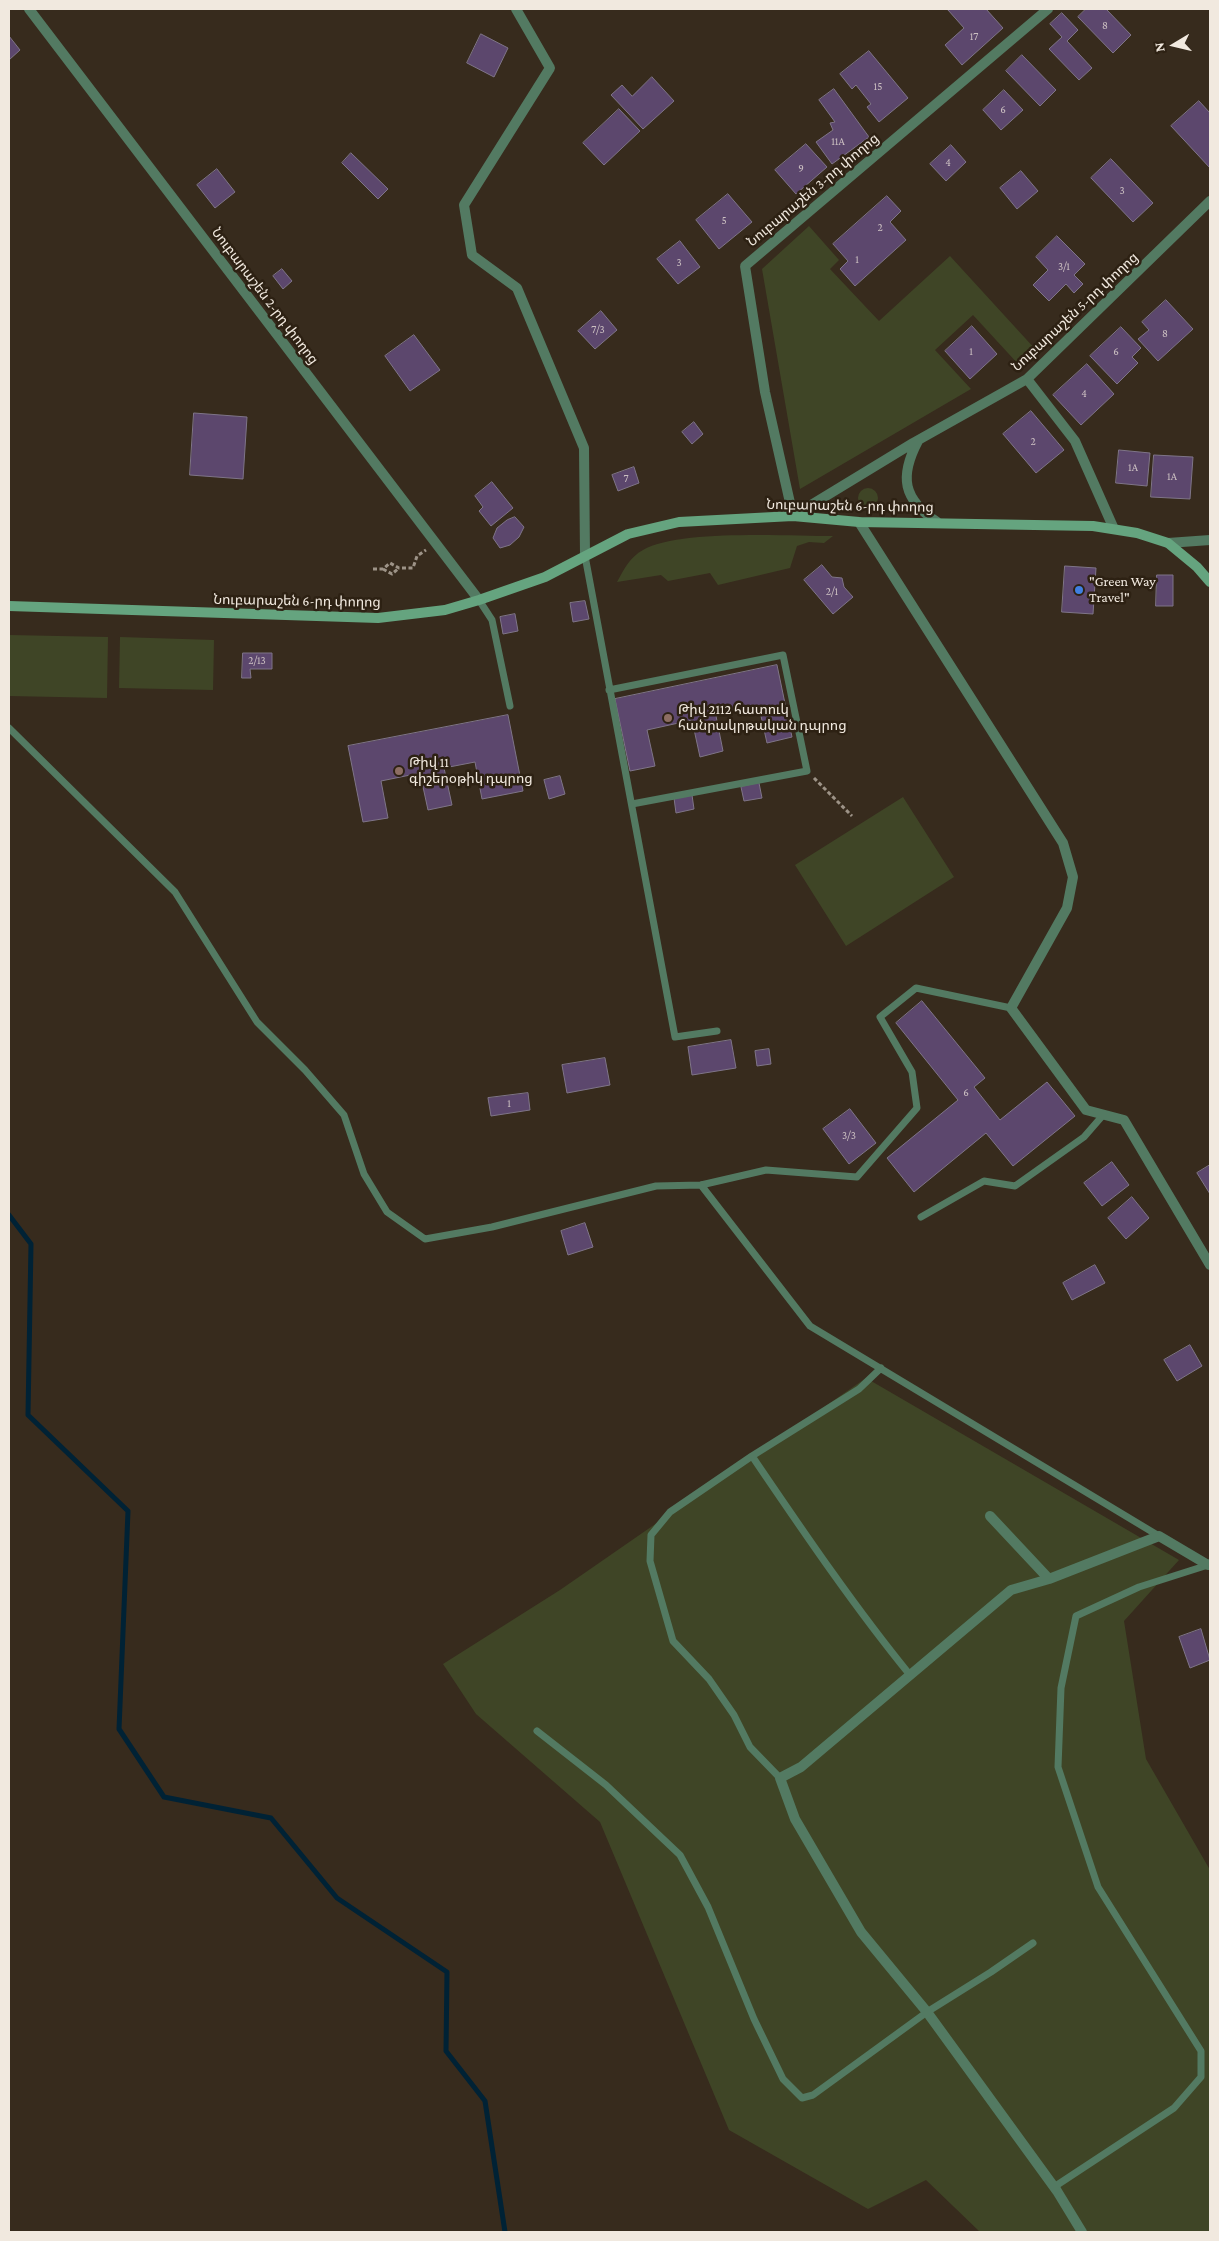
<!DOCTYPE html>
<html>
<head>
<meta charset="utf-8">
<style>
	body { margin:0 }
	#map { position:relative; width:1219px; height:2241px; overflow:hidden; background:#372b1d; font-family:"Crimson Pro",serif }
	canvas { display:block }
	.frame { position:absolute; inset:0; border:10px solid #f1e9df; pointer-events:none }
	.north { position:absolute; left:1149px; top:20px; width:50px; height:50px; -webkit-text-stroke:4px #2d2113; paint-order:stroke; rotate:261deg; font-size:14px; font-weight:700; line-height:20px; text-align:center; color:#f1e9df }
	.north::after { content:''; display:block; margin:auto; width:18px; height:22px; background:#f1e9df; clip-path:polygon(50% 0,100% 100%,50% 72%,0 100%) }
</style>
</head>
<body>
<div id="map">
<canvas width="1219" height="2241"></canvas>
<div class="frame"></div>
<div class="north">N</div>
</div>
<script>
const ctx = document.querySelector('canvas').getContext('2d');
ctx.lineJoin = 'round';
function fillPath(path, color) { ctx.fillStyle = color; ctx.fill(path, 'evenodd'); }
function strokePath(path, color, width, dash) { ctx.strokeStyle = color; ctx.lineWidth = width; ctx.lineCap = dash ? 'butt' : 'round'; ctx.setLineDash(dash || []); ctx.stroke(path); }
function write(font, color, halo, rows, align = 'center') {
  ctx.font = font + ' "Crimson Pro","Noto Sans Armenian",serif'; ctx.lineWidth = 5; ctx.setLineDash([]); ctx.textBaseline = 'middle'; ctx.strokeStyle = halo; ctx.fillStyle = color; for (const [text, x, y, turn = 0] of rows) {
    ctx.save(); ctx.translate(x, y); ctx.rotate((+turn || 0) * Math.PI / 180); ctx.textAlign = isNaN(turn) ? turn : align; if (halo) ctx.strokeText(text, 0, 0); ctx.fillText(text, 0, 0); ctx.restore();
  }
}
const green = new Path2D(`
	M809,226L839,260L830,269L879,321L950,256L1036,350L1019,365L973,315L935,350L971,389L800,489L762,269Z
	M858 498a10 10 0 1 1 20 0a10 10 0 1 1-20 0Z
	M833,536L824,543L809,542L797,546L790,568L718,585L710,573L668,581L661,575L617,582C624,569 630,557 643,550C678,529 789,536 833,536Z
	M9,635L108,637L107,698L9,696Z
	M120,637L214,640L213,690L119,688Z
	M903,797L954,877L846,946L795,865Z
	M866,1378L1179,1560L1124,1621L1146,1759L1210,1870V2232H980L926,2180L868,2209L729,2130L600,1822L476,1714L443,1664L560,1590Z`);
const stream = new Path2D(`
	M9,1215L31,1244L28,1415L128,1511L119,1729L164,1797L271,1818L337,1898L447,1972L446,2051L485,2101L505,2232`);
const building = new Path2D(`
	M949,9H986L1003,28L962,65L945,45L964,28L948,10Z
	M1086,9H1106L1131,35L1113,53L1078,17Z
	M1062,13L1078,30L1067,41L1092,68L1079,80L1049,49L1062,37L1050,24Z
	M481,34L508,48L494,77L467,63Z
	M9,36L20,50L9,60Z
	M869,51L908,98L879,122L867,107L871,104L856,85L852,89L840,74Z
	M1022,55L1056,90L1040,106L1006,71Z
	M652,77L674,101L643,129L611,95L622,85L632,96Z
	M834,89L869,137L832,164L816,142L833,130L830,123L835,122L819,100Z
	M1004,90L1023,110L1001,130L983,110Z
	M1199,101L1210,113V168L1171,126Z
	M619,109L640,131L604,165L583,143Z
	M806,144L827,167L796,194L775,170Z
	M951,145L966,162L946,181L930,164Z
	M351,153L388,189L378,199L342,163Z
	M1111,159L1153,203L1133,222L1091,178Z
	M217,169L235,192L215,208L197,185Z
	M1021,171L1038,191L1017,209L1000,188Z
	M728,194L752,222L719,249L696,220Z
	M887,196L901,211L890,222L906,240L855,286L840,269L848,261L833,244Z
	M1057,236L1085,264L1074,275L1083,284L1074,293L1066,284L1049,301L1033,285L1048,270L1036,257Z
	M680,241L700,267L678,284L657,259Z
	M282,269L292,281L283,289L273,276Z
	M1166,300L1193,329L1158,361L1138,339L1149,330L1142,322Z
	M601,311L617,330L595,349L578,331Z
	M972,326L997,354L970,379L945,351Z
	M1121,327L1141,348L1132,357L1138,363L1117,384L1090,356Z
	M414,335L440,370L410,391L385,356Z
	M1087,364L1114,394L1081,425L1053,395Z
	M1031,411L1064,450L1036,473L1003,434Z
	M194,413L247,417L243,479L190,475Z
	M694,422L703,434L692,444L682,432Z
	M1119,450L1150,453L1147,486L1116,483Z
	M1154,455L1193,457L1190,499L1151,497Z
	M634,467L639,483L618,491L612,475Z
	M492,482L513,508L491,526L479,511L483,507L475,496Z
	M515,517L524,527L519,537L510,545L500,548L493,538L497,528L507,520Z
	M822,565L832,577L842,578L844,587L853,597L833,614L804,580Z
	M1065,566L1096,568L1093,614L1062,612Z
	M1157,575H1173V606H1156Z
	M585,601L589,619L573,622L570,603Z
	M515,614L518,631L503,634L500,617Z
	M243,653H272V669H250L251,678H242Z
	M777,665L792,737L767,743L759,707L716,716L723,751L700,757L692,720L647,730L655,766L630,771L615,699Z
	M508,715L523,791L482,799L475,762L444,768L452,805L428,810L420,773L381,781L388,818L363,822L348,746Z
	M560,776L565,794L549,799L544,780Z
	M759,783L762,798L744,801L741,787Z
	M692,795L694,809L676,813L674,798Z
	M922,1001L985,1078L974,1087L1000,1120L1047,1082L1075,1116L1013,1166L986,1133L914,1192L887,1158L958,1100L896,1023Z
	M731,1040L736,1068L692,1075L688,1047Z
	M769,1049L771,1064L757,1066L755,1051Z
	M605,1058L610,1085L567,1093L562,1065Z
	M528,1093L530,1110L491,1116L488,1098Z
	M850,1109L876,1143L849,1164L823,1129Z
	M1112,1162L1129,1185L1102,1206L1084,1183Z
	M1210,1165V1194L1197,1173Z
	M1132,1197L1149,1218L1126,1239L1108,1218Z
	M585,1223L593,1247L568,1255L561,1231Z
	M1095,1265L1105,1283L1072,1300L1063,1283Z
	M1190,1345L1202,1366L1177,1381L1164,1360Z
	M1201,1629L1210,1660L1190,1668L1179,1637Z`);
const path = new Path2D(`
	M373,569H383L390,563L399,568H413L417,556L426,550
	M383,569L392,574L399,568
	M814,778L852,816`);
const service = new Path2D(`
	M585,556L675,1037L717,1031
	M479,600L492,620L510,706
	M609,690L783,655L807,771L632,804
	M9,728L175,892L257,1022L305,1070L344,1115L364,1174L387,1212L425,1239L492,1227L656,1186L701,1185L766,1170L857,1177L917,1108L912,1072L880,1017L916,988L1011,1008
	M701,1185L810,1326L1159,1536
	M921,1217L984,1181L1015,1186L1084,1137L1104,1114
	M752,1456C803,1531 853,1605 910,1675
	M537,1731L606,1785L680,1855L708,1907L754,2019L783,2079L802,2098L813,2095L927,2012L991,1972L1033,1943
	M780,1778L750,1747L734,1715L709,1679L673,1641L650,1561L651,1535L670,1512L752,1456L859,1389L881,1368
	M1054,2187L1174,2108L1201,2077V2051L1098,1887L1058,1767L1061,1688L1076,1616L1139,1587L1208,1565`);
const minor = new Path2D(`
	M29,9L479,600
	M516,9L550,68L464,205L472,255L517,288L584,448L585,556
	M1048,9L745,266L765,392L793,516L913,443L1027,379L1210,201
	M1027,379L1075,441L1114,529
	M918,441C899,477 903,499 937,522
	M859,522L1063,843L1073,877L1067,908L1011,1008L1086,1110L1124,1120L1210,1265
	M1168,543L1210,540
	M990,1516L1049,1579
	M1082,2232L1057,2191L927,2012L861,1932L795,1819L780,1778L801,1767L1011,1590L1049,1579L1159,1536L1208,1565L1210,1564`);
const secondary = new Path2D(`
	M9,606L378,618L445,610L479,600L545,577L628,534L679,522L793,516L859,522L1093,526L1137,533L1168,543L1197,567L1210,582`);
const markers = [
	[1079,590,5,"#3f7fe0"],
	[668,718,5,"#8d6e63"],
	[399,771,5,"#8d6e63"]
];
const numberNames = [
	["8",1105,26],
	["17",974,37],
	["15",878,87],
	["6",1003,110],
	["11A",838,142],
	["4",948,163],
	["9",801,169],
	["3",1122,191],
	["5",724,221],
	["2",880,228],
	["1",857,260],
	["3",679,263],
	["3/1",1064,267],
	["7/3",598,330],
	["8",1165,334],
	["1",971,352],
	["6",1116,352],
	["4",1084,394],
	["2",1033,442],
	["1A",1133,468],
	["1A",1172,477],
	["7",626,479],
	["2/1",832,592],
	["2/13",257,661],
	["6",966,1093],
	["1",509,1104],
	["3/3",849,1136]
];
const streetNames = [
	["Նուբարաշեն 3-րդ փողոց",813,190,-40],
	["Նուբարաշեն 2-րդ փողոց",265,296,53],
	["Նուբարաշեն 5-րդ փողոց",1075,312,-43],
	["Նուբարաշեն 6-րդ փողոց",850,506,1],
	["Նուբարաշեն 6-րդ փողոց",297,601,1]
];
const poiNames = [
	["\"Green Way",1089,582],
	["Travel\"",1089,598],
	["Թիվ 2112 հատուկ",678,710],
	["հանրակրթական դպրոց",678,726],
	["Թիվ 11",409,763],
	["գիշերօթիկ դպրոց",409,779]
];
fillPath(green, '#3f4526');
strokePath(stream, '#002235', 5);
fillPath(building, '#5c476d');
strokePath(building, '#7f7588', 1);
strokePath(path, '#9d9387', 3, [4, 2.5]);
strokePath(service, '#537a62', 7);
strokePath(minor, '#537a62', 10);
strokePath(secondary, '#65a47f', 10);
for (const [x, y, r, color] of markers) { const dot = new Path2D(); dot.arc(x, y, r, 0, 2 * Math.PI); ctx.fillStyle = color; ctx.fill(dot); strokePath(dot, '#2d2113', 2); }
write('11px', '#ccc0c2', null, numberNames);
write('14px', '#f1e9df', '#2d2113', streetNames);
write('14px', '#f1e9df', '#2d2113', poiNames, 'left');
</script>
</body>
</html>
